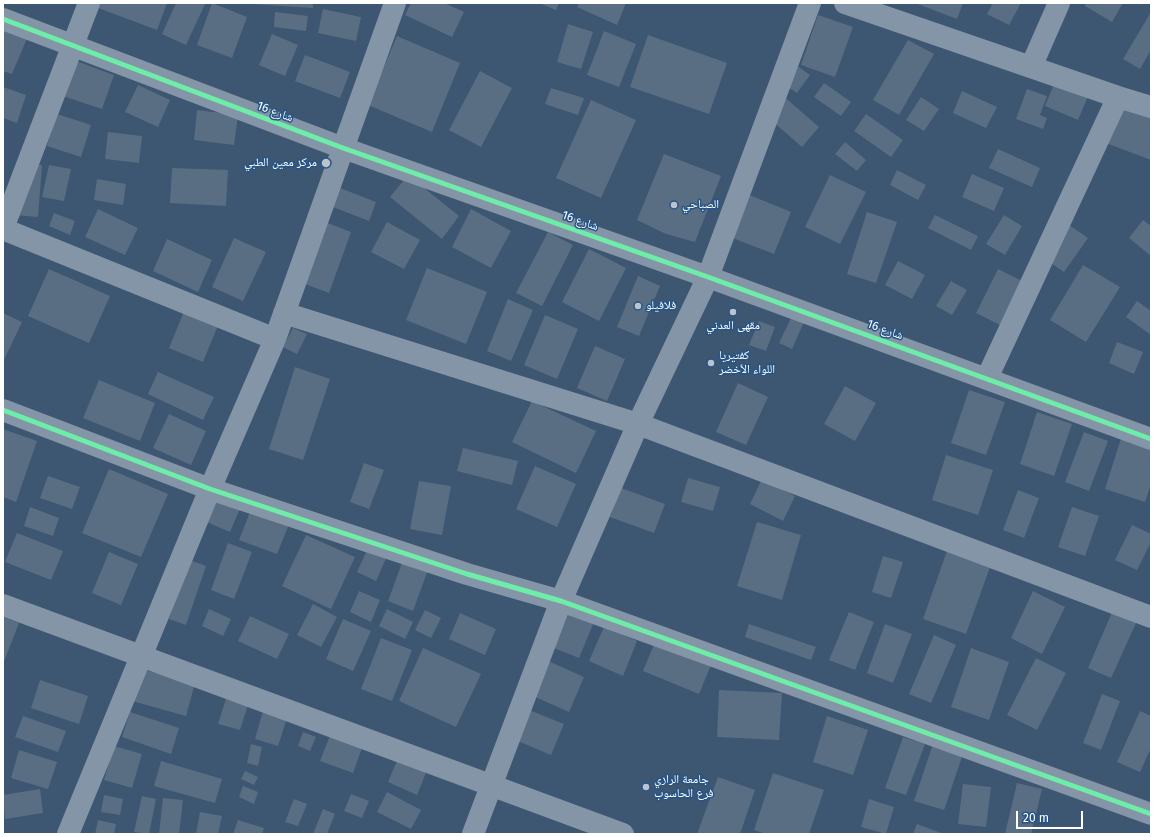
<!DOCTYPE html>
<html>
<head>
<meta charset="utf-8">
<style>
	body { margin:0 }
	#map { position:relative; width:1154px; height:837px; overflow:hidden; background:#3d5671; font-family:"Fira Sans",sans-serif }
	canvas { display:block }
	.frame { position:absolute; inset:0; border:4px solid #fff; pointer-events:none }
	.scale { position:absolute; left:1016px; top:811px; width:67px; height:18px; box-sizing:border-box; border:2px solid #fff; border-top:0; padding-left:5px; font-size:12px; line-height:14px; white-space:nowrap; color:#fff; -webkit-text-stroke:3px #275587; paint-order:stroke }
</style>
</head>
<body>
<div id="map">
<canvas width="1154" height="837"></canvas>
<div class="frame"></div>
<div class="scale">20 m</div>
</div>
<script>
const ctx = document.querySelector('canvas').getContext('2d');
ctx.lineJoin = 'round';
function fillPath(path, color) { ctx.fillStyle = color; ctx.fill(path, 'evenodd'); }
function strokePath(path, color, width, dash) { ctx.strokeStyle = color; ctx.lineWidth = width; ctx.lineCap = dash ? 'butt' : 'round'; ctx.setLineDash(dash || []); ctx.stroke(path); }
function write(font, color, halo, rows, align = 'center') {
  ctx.font = font + ' "Fira Sans","Noto Naskh Arabic",sans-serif'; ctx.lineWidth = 3; ctx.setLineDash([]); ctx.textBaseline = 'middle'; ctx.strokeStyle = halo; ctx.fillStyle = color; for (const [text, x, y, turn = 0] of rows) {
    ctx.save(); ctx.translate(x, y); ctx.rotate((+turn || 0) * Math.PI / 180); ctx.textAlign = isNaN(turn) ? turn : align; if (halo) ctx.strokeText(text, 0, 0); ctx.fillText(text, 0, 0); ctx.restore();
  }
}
const building = new Path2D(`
	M85,3H167L157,30Z
	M176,3H203L205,4L186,45L162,34Z
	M212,3L247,17L232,58L197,45Z
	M252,3H313V8L252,4Z
	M411,3H444L464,12L452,37L405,15Z
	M539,3H559L556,10Z
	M579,3H626L617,25L577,7Z
	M915,3H963L957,19Z
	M993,3H1021L1009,25L987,14Z
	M1086,3H1123L1112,22L1085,6Z
	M323,9L361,17L356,41L318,33Z
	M275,12L308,16L306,31L274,27Z
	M1151,12V50L1140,69L1123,59Z
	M818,15L853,27L835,77L801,65Z
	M568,24L593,32L581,69L557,62Z
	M3,26L28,36L12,74L3,71Z
	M604,31L636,44L619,87L587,75Z
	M272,34L298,45L285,76L259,65Z
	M648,35L727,63L709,114L630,87Z
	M397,36L460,63L432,132L368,105Z
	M908,40L934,54L899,115L873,100Z
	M305,55L350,72L340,98L295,81Z
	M789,60L810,75L797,93L775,79Z
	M76,61L114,75L102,109L63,96Z
	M480,71L512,88L481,147L449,130Z
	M1055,82L1088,96L1078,120L1045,106Z
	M824,83L851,102L841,116L814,97Z
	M138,85L170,100L158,127L125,112Z
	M3,87L26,95L17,123L3,118Z
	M551,88L584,98L578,115L545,104Z
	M1027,89L1047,96L1040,115L1047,118L1043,129L1016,119Z
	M962,91L997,107L986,128L953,113Z
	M782,95L819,127L802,147L765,115Z
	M921,97L939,109L924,131L906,120Z
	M591,100L636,120L601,198L556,178Z
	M1121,102L1151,113V160L1106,143Z
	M197,110L238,115L234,145L194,140Z
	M57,114L91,125L81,157L47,146Z
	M866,114L903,140L891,157L854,131Z
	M108,132L142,136L139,163L105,159Z
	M845,142L866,160L857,171L835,154Z
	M998,149L1040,168L1032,187L989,168Z
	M664,154L721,176L695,242L666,234L637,220Z
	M19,163L42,165L38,217L14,215Z
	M49,165L71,169L64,201L42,197Z
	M172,168L228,170L226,206L170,203Z
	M897,170L926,185L918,200L890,185Z
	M972,174L1004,188L994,211L962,197Z
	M408,175L459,216L442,239L390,197Z
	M830,175L866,192L840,244L805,227Z
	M97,179L126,184L123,205L94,200Z
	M340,188L376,202L369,221L333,207Z
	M747,194L791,212L774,254L730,237Z
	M98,209L138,228L125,255L85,237Z
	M471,209L511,231L491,268L452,247Z
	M867,212L897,222L876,283L847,274Z
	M54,213L75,221L70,235L49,226Z
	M935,215L978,236L971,250L928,228Z
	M1004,215L1022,226L1005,255L986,244Z
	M312,217L351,232L329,293L289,278Z
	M1143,220L1151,226V256L1129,238Z
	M387,222L420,240L404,269L371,252Z
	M1069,225L1088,238L1064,272L1045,259Z
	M548,232L573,245L542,306L516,293Z
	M234,238L266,252L243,301L212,287Z
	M167,239L212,260L198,292L153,271Z
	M589,249L626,268L599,321L562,302Z
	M898,261L925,275L912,299L885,285Z
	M1083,265L1120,287L1086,342L1050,320Z
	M427,268L487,292L466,344L406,320Z
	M49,269L110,296L89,343L28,316Z
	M998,269L1038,289L1016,333L976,313Z
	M638,276L660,286L639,336L617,327Z
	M951,281L967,290L952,315L936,306Z
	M508,299L533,310L511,361L487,351Z
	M1137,301L1151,311V335L1126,317Z
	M185,309L219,323L203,362L169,348Z
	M3,313L22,322L3,362Z
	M545,315L578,329L557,379L524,365Z
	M792,316L804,322L792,349L779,343Z
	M759,321L775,327L766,351L749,345Z
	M293,328L307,334L297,354L283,347Z
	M1117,342L1143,352L1134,374L1109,363Z
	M595,346L625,359L607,401L577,388Z
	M295,367L330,379L303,460L269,449Z
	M158,372L214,397L203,420L148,394Z
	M99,380L155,403L140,441L83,418Z
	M738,383L768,397L746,445L716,432Z
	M845,386L876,403L855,441L824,424Z
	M969,390L1005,402L986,455L951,443Z
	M532,401L596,431L576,473L512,442Z
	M1037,412L1072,424L1054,476L1020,464Z
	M169,414L206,431L191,465L153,448Z
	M3,429L37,441L16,502L3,497Z
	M1084,432L1108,441L1089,491L1065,482Z
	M1123,432L1151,441V484L1145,502L1105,489Z
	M463,448L518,461L512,485L457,471Z
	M946,455L993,470L978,515L932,500Z
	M364,463L384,470L369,509L350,502Z
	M535,466L576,484L557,527L516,509Z
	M109,469L168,494L141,557L82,533Z
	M48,476L80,487L72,509L40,498Z
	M688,478L720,487L713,511L681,502Z
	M762,479L795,496L783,521L750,504Z
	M419,481L451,486L442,535L410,529Z
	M210,482L245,497L230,532L195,517Z
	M621,488L665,504L654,533L610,517Z
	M1018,490L1039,498L1024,538L1003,530Z
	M30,507L59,518L53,536L24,526Z
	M252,507L290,522L277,554L239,540Z
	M1072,507L1099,516L1085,556L1058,547Z
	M757,522L801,535L782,600L737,586Z
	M1132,525L1151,534V542L1137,570L1115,560Z
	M17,533L63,551L51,580L5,562Z
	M306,535L355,557L331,609L282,586Z
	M228,543L252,552L234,599L211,590Z
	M368,548L387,556L376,581L357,572Z
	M947,551L990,567L966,634L923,619Z
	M109,552L138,564L121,605L92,593Z
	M883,556L903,562L891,598L872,592Z
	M189,560L206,566L186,625L169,619Z
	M403,560L428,570L413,611L388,601Z
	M359,591L380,600L371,622L350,612Z
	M1033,591L1065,607L1042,654L1011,638Z
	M313,604L337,617L321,647L297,635Z
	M209,609L231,619L223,636L202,626Z
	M387,609L413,622L405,639L379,626Z
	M425,610L441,618L431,638L415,630Z
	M1113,610L1137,621L1111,678L1088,668Z
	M568,611L594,622L579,658L554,648Z
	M849,612L874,622L855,670L829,660Z
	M460,613L496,629L485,655L449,639Z
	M250,616L289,634L277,659L238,641Z
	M3,617L19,623L3,664Z
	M343,619L371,631L353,671L326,659Z
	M749,624L816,647L811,660L745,637Z
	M885,624L912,634L893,683L867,673Z
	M604,627L637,641L623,676L589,661Z
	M934,635L956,645L931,703L909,694Z
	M381,638L412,650L392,701L361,689Z
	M655,642L711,665L699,694L643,671Z
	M423,648L481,674L456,727L399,701Z
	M971,648L1009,662L989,720L951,707Z
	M537,656L584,677L569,712L522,691Z
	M1036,658L1066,673L1037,730L1007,715Z
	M141,669L195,683L186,716L132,701Z
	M40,680L88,696L79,724L31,708Z
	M719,690L782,693L779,740L717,737Z
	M1102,694L1120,701L1101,750L1083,743Z
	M226,699L248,705L240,730L218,724Z
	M519,706L564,724L551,755L506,736Z
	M263,711L287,718L278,746L255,739Z
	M1140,711L1151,716V748L1140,772L1117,762Z
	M130,712L179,728L171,754L122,737Z
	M23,716L66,731L58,752L15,737Z
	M827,716L868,730L853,775L813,762Z
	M303,732L316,737L310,751L298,746Z
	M331,733L363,745L353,773L320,761Z
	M903,737L925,744L906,795L885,788Z
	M251,744L262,747L258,766L247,763Z
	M933,744L963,754L944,810L914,801Z
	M114,746L142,754L132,788L104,780Z
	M19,750L57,762L48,789L11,778Z
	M399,756L428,768L417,795L388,782Z
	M161,761L222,779L215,803L154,786Z
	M245,771L258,777L254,785L241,779Z
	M773,773L824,790L809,834H766L754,830Z
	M718,777L755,790L740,834H697Z
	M1017,783L1042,789L1031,834H1005Z
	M963,784L991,787L986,827L958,824Z
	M243,786L258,792L254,804L239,797Z
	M40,789L43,813L5,819L3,795Z
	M387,792L421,810L411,829L377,812Z
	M351,794L369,801L362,818L344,811Z
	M104,795L123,799L120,815L101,812Z
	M142,796L156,799L149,834L134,832Z
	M163,798L183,800L179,834H159Z
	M294,799L307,804L298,826L285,822Z
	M869,799L894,807L886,834L861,827Z
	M323,809L335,814L327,834H313Z
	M200,812L222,816L218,834H196Z
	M98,820L116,824L114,834H95Z
	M238,820L264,828L262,834H233Z
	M917,824L944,834H913Z`);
const minor = new Path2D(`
	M845,3L1118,97L1151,107
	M3,19L343,148L708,277L1151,439
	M1031,67L1059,3
	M3,228L89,3
	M3,229L275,339
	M284,313L638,424L1151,617
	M987,378L1118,97
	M3,410L210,489L467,574L561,601L1151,814
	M3,605L623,834
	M68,834L210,489L275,339L395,3
	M473,834L561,601L638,424L708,277L810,3`);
const cycleway = new Path2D(`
	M3,19L343,148L708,277L1151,439
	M3,410L210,489L467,574L561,601L1151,814`);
const markers = [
	[326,163,5,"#bbc4cd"],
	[674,205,4,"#bbc4cd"],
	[638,306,4,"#bbc4cd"],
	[733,312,4,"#bbc4cd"],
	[711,363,4,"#bbc4cd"],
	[646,787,4,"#bbc4cd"]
];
const streetNames = [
	["شارع 16",275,112,21],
	["شارع 16",580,221,19],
	["شارع 16",885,330,20]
];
const poiNames = [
	["مركز معين الطبي",317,163,"right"],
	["الصباحي",682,205],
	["فلافيلو",646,306],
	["مقهى العدني",733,326,"center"],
	["كفتيريا",719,356],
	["اللواء الأخضر",719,370],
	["جامعة الرازي",654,780],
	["فرع الحاسوب",654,794]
];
fillPath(building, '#5a6e83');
strokePath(minor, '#8495a7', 22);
strokePath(cycleway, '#6deda7', 5);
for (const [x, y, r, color] of markers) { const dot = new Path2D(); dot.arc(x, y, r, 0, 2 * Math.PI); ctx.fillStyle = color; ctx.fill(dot); strokePath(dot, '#275587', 1.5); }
write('12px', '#fff', '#275587', streetNames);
write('12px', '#fff', '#275587', poiNames, 'left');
</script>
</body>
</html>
